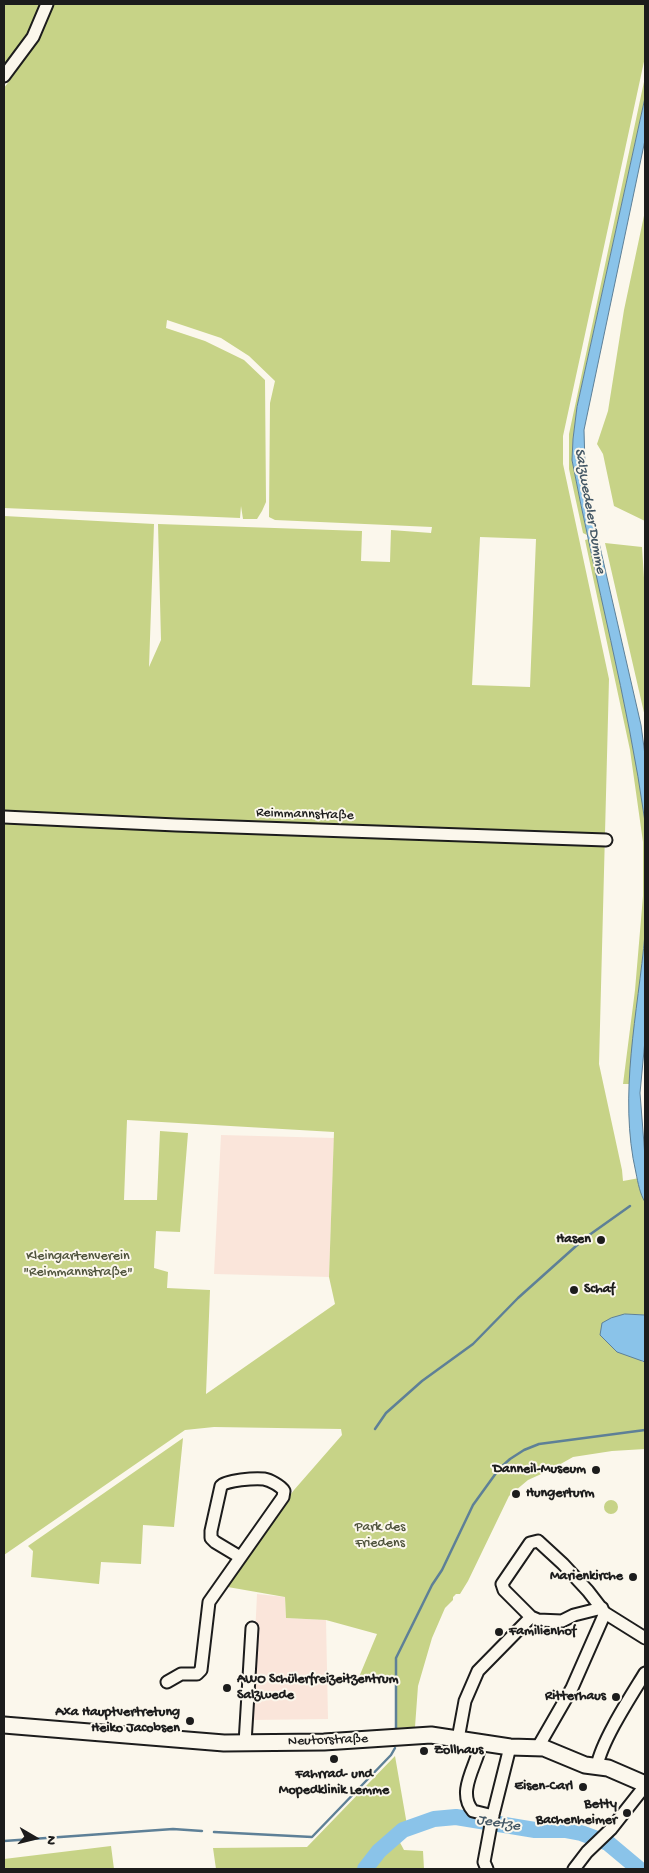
<!DOCTYPE html>
<html>
<head>
<meta charset="utf-8">
<style>
	body { margin:0 }
	#map { position:relative; width:649px; height:1873px; overflow:hidden; background:#fbf7ec; font-family:"Gochi Hand",sans-serif }
	canvas { display:block }
	.frame { position:absolute; inset:0; border:5px solid #1c1c1c; pointer-events:none }
	.north { position:absolute; left:10px; top:1813px; width:50px; height:50px; -webkit-text-stroke:4px #fbf7ec; paint-order:stroke; rotate:98deg; font-size:14px; font-weight:700; line-height:20px; text-align:center; color:#1c1c1c }
	.north::after { content:''; display:block; margin:auto; width:18px; height:22px; background:#1c1c1c; clip-path:polygon(50% 0,100% 100%,50% 72%,0 100%) }
</style>
</head>
<body>
<div id="map">
<canvas width="649" height="1873"></canvas>
<div class="frame"></div>
<div class="north">N</div>
</div>
<script>
const ctx = document.querySelector('canvas').getContext('2d');
ctx.lineJoin = 'round';
function fillPath(path, color) { ctx.fillStyle = color; ctx.fill(path, 'evenodd'); }
function strokePath(path, color, width, dash) { ctx.strokeStyle = color; ctx.lineWidth = width; ctx.lineCap = dash ? 'butt' : 'round'; ctx.setLineDash(dash || []); ctx.stroke(path); }
function write(font, color, halo, rows, align = 'center') {
  ctx.font = font + ' "Gochi Hand",sans-serif'; ctx.lineWidth = 4; ctx.setLineDash([]); ctx.textBaseline = 'middle'; ctx.strokeStyle = halo; ctx.fillStyle = color; for (const [text, x, y, turn = 0] of rows) {
    ctx.save(); ctx.translate(x, y); ctx.rotate((+turn || 0) * Math.PI / 180); ctx.textAlign = isNaN(turn) ? turn : align; if (halo) ctx.strokeText(text, 0, 0); ctx.fillText(text, 0, 0); ctx.restore();
  }
}
const built = new Path2D(`
	M221,1135L334,1138L329,1277L214,1274Z
	M257,1594L285,1597L286,1618L326,1620L328,1719L251,1720Z`);
const green = new Path2D(`
	M4,4H42L33,29L4,67Z
	M52,4H645V57L563,436V464L609,679L599,1064L622,1170L623,1181L645,1177V1315L625,1314L642,1362H645V1449L612,1451L573,1457L550,1470L528,1480L509,1496L468,1581L460,1594H456L453,1597V1600L445,1608L432,1638L418,1686L415,1727L395,1728L397,1679L359,1677L377,1634L326,1620L286,1618L285,1597L222,1586L294,1490L342,1435L341,1429L214,1427L185,1430L4,1555V516L154,524L149,667L161,640L158,524L362,531L361,561L390,562L391,530L431,533L432,527L275,520L269,517L270,403L275,381L249,356L221,338L167,320L166,328L205,341L244,360L265,380L266,502L262,511L257,519H243L241,506L240,518L4,508V88C24,62 41,35 52,4ZM480,537L536,539L530,687L472,685ZM127,1120L334,1132L329,1277L335,1304L206,1394L210,1290L167,1288L168,1272L154,1268L156,1231L180,1232L188,1133L160,1131L157,1200H124Z
	M645,77V98L577,407L573,439L572,460L587,535L583,533L569,469V434Z
	M645,211V521L614,506L603,454L597,444L608,411L624,310Z
	M589,539L623,696L639,779L645,822V934L629,1084H623L635,990L643,896V842L630,750L585,540Z
	M605,543L642,547L645,593V717Z
	M183,1438L174,1527L143,1525L141,1564L101,1562L99,1584L31,1577L33,1551L28,1546Z
	M604 1507a7 7 0 1 1 14 0a7 7 0 1 1-14 0Z
	M395,1756L407,1825L384,1842L359,1869H216L213,1848L307,1847Z
	M397,1837L404,1850L423,1851L424,1869H368Z
	M111,1846L114,1869H4V1859Z`);
const water = new Path2D(`
	M645,98V140L584,430L585,465L594,521L641,725L645,755V822C628,700 595,581 572,460L573,439L577,407Z
	M645,934V1040L640,1093L645,1157V1202C640,1194 638,1183 636,1173C618,1095 638,1013 645,934Z
	M625,1314L645,1315V1362L617,1352L600,1335L602,1323L611,1318Z`);
const stream = new Path2D(`
	M375,1429L386,1413L422,1381L473,1344L518,1298L585,1238L630,1206
	M396,1730V1658L432,1585L442,1570L473,1505L499,1469L510,1459L524,1450L539,1444L645,1430
	M214,1832L312,1837L391,1755L395,1748
	M4,1841L173,1829L202,1831`);
const river = new Path2D(`
	M365,1869L379,1851L403,1830L434,1819L456,1817L535,1830H565L581,1833L608,1843L639,1869`);
const street = new Path2D(`
	M4,76L33,37L47,4
	M4,817L176,825L606,840
	M602,1608L574,1615L562,1621L538,1620L531,1617L504,1590L502,1584L530,1543L538,1541L563,1564L588,1591L605,1613L645,1638
	M167,1682L181,1674H197L201,1670L209,1602L283,1497L284,1491C281,1486 270,1480 264,1479C255,1478 226,1480 221,1486L211,1531V1538L215,1542L240,1557
	M458,1739L465,1701L478,1671L531,1617
	M245,1743L252,1628
	M481,1743C477,1765 456,1792 473,1811L493,1816
	M538,1747L572,1688L605,1613
	M597,1766C602,1740 631,1696 645,1673
	M487,1869L484,1862L492,1819L510,1747
	M574,1869L587,1852L611,1829L645,1786`);
const secondary = new Path2D(`
	M4,1725L224,1743L324,1742L431,1735L510,1747L544,1748L585,1765L608,1768L645,1784`);
const markers = [
	[601,1240,5,"#1c1c1c"],
	[574,1290,5,"#1c1c1c"],
	[596,1470,5,"#1c1c1c"],
	[516,1494,5,"#1c1c1c"],
	[633,1577,5,"#1c1c1c"],
	[499,1632,5,"#1c1c1c"],
	[227,1688,5,"#1c1c1c"],
	[616,1697,5,"#1c1c1c"],
	[190,1721,5,"#1c1c1c"],
	[424,1751,5,"#1c1c1c"],
	[334,1759,5,"#1c1c1c"],
	[583,1787,5,"#1c1c1c"],
	[627,1813,5,"#1c1c1c"]
];
const streetNames = [
	["Reimmannstraße",305,815,2],
	["Neutorstraße",328,1741,-2]
];
const poiNames = [
	["Hasen",591,1240],
	["Schaf",584,1290,"left"],
	["Danneil-Museum",586,1470],
	["Hungerturm",526,1494,"left"],
	["Marienkirche",623,1577],
	["Familienhof",509,1632,"left"],
	["AWO Schülerfreizeitzentrum",237,1680,"left"],
	["Salzwede",237,1696,"left"],
	["Ritterhaus",606,1697],
	["Axa Hauptvertretung",180,1713],
	["Heiko Jacobsen",180,1729],
	["Zollhaus",434,1751,"left"],
	["Fahrrad- und",334,1775,"center"],
	["Mopedklinik Lemme",334,1791,"center"],
	["Eisen-Carl",573,1787],
	["Betty",617,1805],
	["Bachenheimer",617,1821]
];
const parkNames = [
	["Kleingartenverein",78,1257],
	["\"Reimmannstraße\"",78,1273],
	["Park des",380,1528],
	["Friedens",380,1544]
];
const waterNames = [
	["Salzwedeler Dumme",589,511,80],
	["Jeetze",498,1824,9]
];
fillPath(built, '#fae5da');
fillPath(green, '#c7d387');
fillPath(water, '#8ac3e9');
strokePath(water, '#5e8097', 1);
strokePath(stream, '#5e8097', 2.5);
strokePath(river, '#8ac3e9', 16);
strokePath(street, '#1c1c1c', 15);
strokePath(secondary, '#1c1c1c', 19);
strokePath(street, '#fbf7ec', 11);
strokePath(secondary, '#fbf7ec', 15);
for (const [x, y, r, color] of markers) { const dot = new Path2D(); dot.arc(x, y, r, 0, 2 * Math.PI); ctx.fillStyle = color; ctx.fill(dot); strokePath(dot, '#fbf7ec', 2); }
write('14px', '#1c1c1c', '#fbf7ec', streetNames);
write('bold 14px', '#1c1c1c', '#fbf7ec', poiNames, 'right');
write('14px', '#4f533c', '#fbf7ec', parkNames);
write('italic 15px', '#425664', '#fbf7ec', waterNames);
</script>
</body>
</html>
